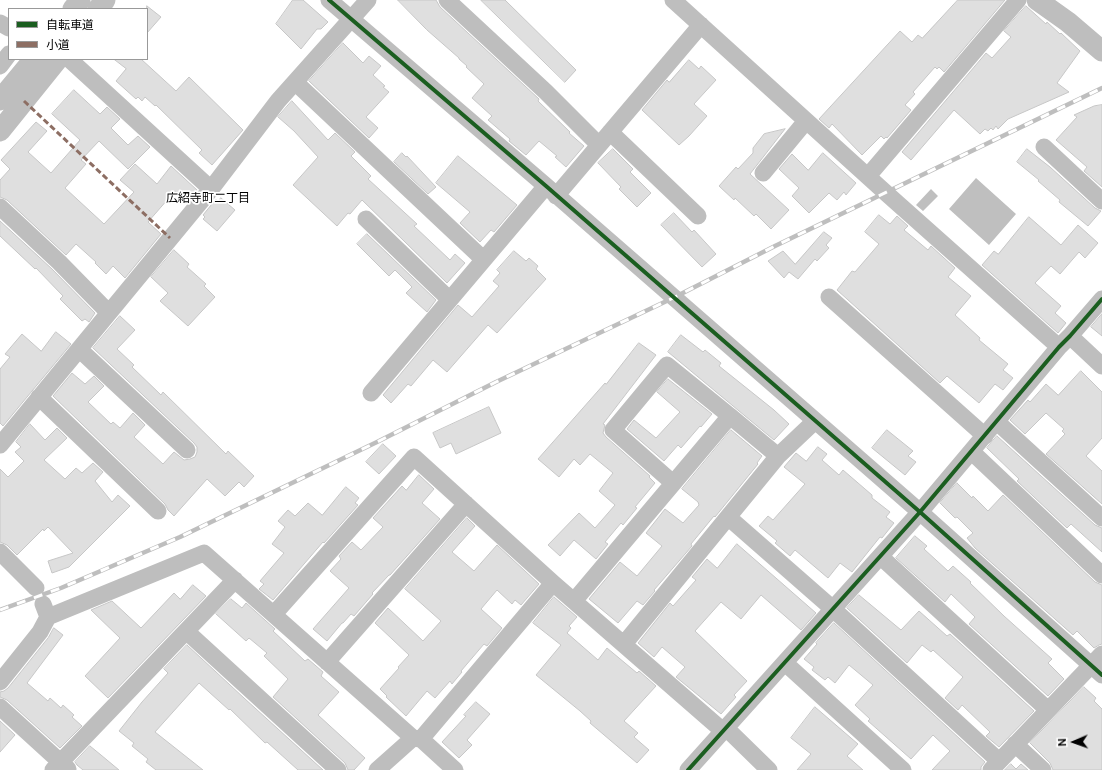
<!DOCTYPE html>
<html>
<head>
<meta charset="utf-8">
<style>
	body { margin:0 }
	#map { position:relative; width:1102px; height:770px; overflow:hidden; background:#fff; font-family:"DM Sans","Noto Sans JP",sans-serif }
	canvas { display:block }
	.legend { position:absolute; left:8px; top:8px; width:140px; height:52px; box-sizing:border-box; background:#fff; border:1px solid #999; margin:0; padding:5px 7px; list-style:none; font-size:12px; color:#000 }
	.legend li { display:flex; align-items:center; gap:8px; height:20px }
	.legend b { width:20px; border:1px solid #999 }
	.north { position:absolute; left:1054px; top:722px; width:40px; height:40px; -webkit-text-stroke:3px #fff; paint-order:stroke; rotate:268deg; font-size:11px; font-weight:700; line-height:16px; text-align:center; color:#000 }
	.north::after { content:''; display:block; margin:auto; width:14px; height:18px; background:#000; clip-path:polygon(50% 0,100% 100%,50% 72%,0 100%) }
</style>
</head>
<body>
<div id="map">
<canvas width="1102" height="770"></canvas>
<ul class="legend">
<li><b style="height:5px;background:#1b5e20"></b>自転車道</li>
<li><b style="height:5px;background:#8d6e63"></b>小道</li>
</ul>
<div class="north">N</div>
</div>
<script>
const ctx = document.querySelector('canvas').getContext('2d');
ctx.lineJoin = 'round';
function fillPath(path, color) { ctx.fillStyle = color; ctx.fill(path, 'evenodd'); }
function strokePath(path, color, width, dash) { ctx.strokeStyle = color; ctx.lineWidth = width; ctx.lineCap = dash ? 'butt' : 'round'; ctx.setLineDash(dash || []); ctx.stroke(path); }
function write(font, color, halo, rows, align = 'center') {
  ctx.font = font + ' "DM Sans","Noto Sans JP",sans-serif'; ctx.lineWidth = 3.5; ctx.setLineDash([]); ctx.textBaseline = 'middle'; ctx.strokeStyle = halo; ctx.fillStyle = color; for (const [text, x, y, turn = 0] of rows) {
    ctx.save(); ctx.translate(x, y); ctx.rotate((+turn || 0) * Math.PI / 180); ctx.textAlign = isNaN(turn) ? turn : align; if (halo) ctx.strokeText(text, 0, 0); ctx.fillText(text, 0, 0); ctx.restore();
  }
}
const water = new Path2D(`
	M976,178L1016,214L989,245L949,209Z
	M931,189L938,196L923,211L916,205Z`);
const building = new Path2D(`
	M293,0H303L328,22L321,29H317L301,49L276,24Z
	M398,0H436L440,7L539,99L538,101L570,132L569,133L584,146L566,167L555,157L557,156L539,141L526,155L509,141L510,139L488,120L492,116L472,98L484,84L466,67L467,66L459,59V58L427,30Z
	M481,0H505L576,70L565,82Z
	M958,0H1005L944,72L939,67L937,69L935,67L913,92L915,94L905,105L911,110L887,138L886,137L884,139L881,136L862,155L832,124L829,128L819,119L900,31L912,42L918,35L922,38Z
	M147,6L161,17L147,33Z
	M1026,6L1046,24L1047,22L1060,34L1061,33L1080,51L1057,83L1069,92L1008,119L998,129L996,126L993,130L991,128L988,131L985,129L980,134L954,110L911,160L902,152L986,53L992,58L1011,37L1004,31Z
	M343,43L363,63L369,56L381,66L373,75L385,86L383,87L389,92L366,117L378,128L369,138L309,81Z
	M114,59H141L176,91L189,77L243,130L212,165L199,153L202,150L156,105L155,106L145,97L142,101L138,97L136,99L116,81L126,69Z
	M689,60L699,69L701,66L716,80L694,104L707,116L689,136L679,145L642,110L667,80L669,82Z
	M74,90L100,114L107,107L120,119L111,128L128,145L138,136L150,147L128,169L99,141L81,160L86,164L65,188L104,224L134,192L120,180L135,164L157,184L171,166L197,190L188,202L175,191L148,222L161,234L125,278L113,266L106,274L95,263L96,262L76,244L66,255L7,200L0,197V180L10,169L1,160L36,122L47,131L28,152L51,173L80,140L52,114Z
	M292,101L328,140L335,133L355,152L351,156L371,176L368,179L417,224L414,226L450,260L455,254L465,263L447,283L362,200L350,214L348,213L337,226L293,185L318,157L294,131L278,117Z
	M1102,105V187L1084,171L1087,167L1056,140L1077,117L1074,115L1094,106Z
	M785,129L750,174L789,210L771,229L756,214L754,216L735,198L734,200L719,186L736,167L738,169L753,153V148L764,134Z
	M613,149L633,169L630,172L651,193L637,207L619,189L621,187L598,163Z
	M1027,149L1050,167L1095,208L1101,211L1088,226L1059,202L1060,200L1038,181L1039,180L1017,162Z
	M402,153L406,157L407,156L436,187L428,194L394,162Z
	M823,153L856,183L846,195L844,192L837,200L829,193L809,213L792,196L799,188L779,169L792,154L808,170Z
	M458,156L517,205L494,232L491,230L480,242L460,223L470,212L436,183Z
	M221,198L235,210L217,231L203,219L205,217L203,215L216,199L218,201Z
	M674,213L692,232L694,230L716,254L702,267L661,225Z
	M879,215L890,224L897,216L908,226L904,230L928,250L931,246L955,268L948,277L971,296L955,315L980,338L979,340L1008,364L1003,370L1013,378L1003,390L995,384L979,403L947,376L940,383L837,290L852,271L855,272L879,244L865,232Z
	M1029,217L1061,245L1078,225L1098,243L1085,258L1079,252L1060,274L1051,266L1035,283L1061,306L1055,313L1066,323L1058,333L982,265L994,251L998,254Z
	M0,221L52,269L95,313L89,322L85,319L82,321L60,299L63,296L36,268L35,269L0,236Z
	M824,232L832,238L826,245L829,248L817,261L815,259L798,279L789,272L784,278L768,261L783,251L795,264Z
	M367,234L436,300L427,312L406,293L412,287L395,270L389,276L357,244Z
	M174,250L189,264L187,267L206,284L204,286L215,297L188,326L160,301L168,293L151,277Z
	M514,251L526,261L529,258L538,266L536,269L546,279L497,333L488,325L447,372L433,360L411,386L408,384L391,403L383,395L458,305L472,317L499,286L493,281L500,273L497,270Z
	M1102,314V336L1091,327Z
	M120,316L135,330L117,349L134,365L132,367L161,395L163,392L226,454L228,451L254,476L244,487L239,482L225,496L207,479L174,516L168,510L165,504L53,396L72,373L85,384L94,376L104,386L88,402L111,424L113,422L120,428L133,413L145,425L134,437L163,464L174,452L184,460L190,459L195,457L197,452V447L194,443L93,348Z
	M56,332L71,344L3,426L0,423V369L10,357L5,354L22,334L41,351Z
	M681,335L703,352L705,350L721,363L719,366L774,410L789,424L774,440L668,352Z
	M639,343L656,355L603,424L605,425L603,433L606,437L650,476L649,477L655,483L635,507L637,508L623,525L621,523L605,542L608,544L596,559L574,540L560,556L548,545L579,513L595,528L615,505L599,491L613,473L590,454L580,465L574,459L559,477L538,459L605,383L606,384Z
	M1081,371L1102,392V438L1086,456L1102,471V504L1046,454L1065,434L1062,431L1064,429L1046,413L1025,434L1010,420L1028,400L1030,402L1046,384L1058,395Z
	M668,379L712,414L701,427L700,426L681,448L678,445L664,461L627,429L634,420L656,438L680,412L657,392Z
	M489,407L501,433L456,454L451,443L440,448L433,433Z
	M30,424L45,440L57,428L67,438L44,460L65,479L76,468L82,473L93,463L103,472L95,481L112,502L118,495L130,506L69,567L52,573L48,561L73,553L48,527L44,531L43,529L17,555L7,545L0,542V469L8,477L24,461L15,452L21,447L16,442Z
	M731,430L762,456L757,463L758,464L715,517L714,516L691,544L692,546L654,590L655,591L643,605L637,601L618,623L589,599L620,562L637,576L662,546L646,533L665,509L683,523L699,505L698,502L682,489Z
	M887,430L913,451L908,456L916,462L905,475L872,448Z
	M997,436L1095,525L1102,528V552L1071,524L1067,528L1017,481L1019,479L987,448Z
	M383,444L396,456L379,474L366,462Z
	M818,447L827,454L822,460L839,475L843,470L872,495V498L890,512L886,517L894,523L882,538L880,537L852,572L840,563L828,578L795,550L790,556L775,543L777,541L759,526L768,516L773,520L805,484L784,467L796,453L806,461Z
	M419,475L434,489L422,503L440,519L390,575H389L372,593L373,594L354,616L351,614L343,623H342L327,641L313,629L349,588L330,571L341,559L339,556L352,542L361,550L383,527L373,518L402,486L406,490Z
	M957,483L972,498L973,496L988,511L1003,495L1095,582L1102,585V644L1099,645L1094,648L1077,631L1073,635L975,548L967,538L973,533L957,517L955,518L940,503Z
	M346,487L359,498L355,503L358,505L324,543L323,542L273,600L259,589L264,584L260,581L284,553L272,544L285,527L278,521L288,510L295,516L308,503L322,515Z
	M467,518L475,526L452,552L474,571L497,545L539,584L521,605L515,600L512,604L497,590L481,609L502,628L487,646L484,644L461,671L462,672L452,684L450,681L435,698L427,691L406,716L386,697L387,696L380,689L399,668L398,667L409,655L375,623L388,608L423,641L441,621L405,589Z
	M915,536L927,546L924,549L948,571L953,566L971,582L970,583L1004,616L1052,659L1048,663L1064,679L1048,696L969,624L975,617L951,594L945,602L896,558Z
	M737,544L816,613L801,630L761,595L741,619L721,602L695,631L747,681L734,695L736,697L721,714L676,677L685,667L662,647L654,657L638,643L670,603L673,606L696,580L692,577L707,559L717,568Z
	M193,585L206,596L108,698L85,676L120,638L91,610L112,601L141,628L174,593L180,599Z
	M859,595L901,630L919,611L947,636L950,634L1034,711L999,747L986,736L990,732L962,705L958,710L945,698L963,677L933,650L931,652L922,645L907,663L847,608Z
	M554,597L577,617L569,626L571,628L567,633L598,660L607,648L637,673L639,671L656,686L624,721L638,733L634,737L649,750L637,763L590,723L591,721L580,711L536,675L561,645L533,623Z
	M231,599L242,608L246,603L275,629L273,631L305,661L308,659L323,672L321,676L339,692L318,715L365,758L354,770H348L345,763L273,697L288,679L264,656L267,653L249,638L246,641L216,614Z
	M834,623L985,762L981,767V770H932L950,751L933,735L911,759L868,721L870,719L855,705L873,685L849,665L835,683L828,677L825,680L812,670L814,667L804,659L817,644L816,643Z
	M54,628L63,635L27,683L48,701L50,698L61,708L63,705L74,715L72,717L82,726L60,748L7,700L0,697V692L4,691L8,688L48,638Z
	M187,645L244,698L323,770H298L267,742L265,743L230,709L229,710L199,683L155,732L203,770H156L146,762L148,759L132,746L134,743L119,731L142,702L168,673L164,669Z
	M1084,687L1096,698L1094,701L1102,709V770H1053L1050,763L1030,743Z
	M476,702L490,714L467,740L472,745L459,758L442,742L466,716L464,715Z
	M815,707L858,744L847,756L863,770H797L811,754L791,738Z
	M0,721L15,735L0,752Z
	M90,746L101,755L119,770H83L77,765L75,762Z
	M1011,764L1016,769L1021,764L1028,770H1005Z`);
const minor = new Path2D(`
	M329,0L546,186L920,512L1102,675
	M447,0L546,92L599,145
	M673,0L886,193L1059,347
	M0,23L9,28
	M69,59L211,189
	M0,66L9,54
	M295,82L483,259
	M610,132L698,216
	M1044,147L1102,201
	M763,173L806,121
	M868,176L1018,0
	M556,196L701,25
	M0,207L59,262L109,313
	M366,219L449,299
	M829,297L985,436
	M1070,336L1102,366
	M79,349L187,450
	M371,393L546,186
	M39,397L158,511
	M997,422L1102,518
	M0,445L211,189L278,101L368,0
	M972,452L1102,575
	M778,456L815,421
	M673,483L613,430L667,365L730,416
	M728,517L833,609L999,761
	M0,552L36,588
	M881,557L1048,710
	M574,601L730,416L778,456L624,644
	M43,604L48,617L204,553L413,738L421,739L455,770
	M274,614L414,457L553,583L723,731
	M186,631L338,770
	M327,662L466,504
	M785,663L903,770
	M0,682L40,632L48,617
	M0,707L68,769
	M726,728L769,770
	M421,739L553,583
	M1015,744L1043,770
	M53,770L235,580
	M377,770L413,738
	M688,770L920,512L1059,347L1070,336L1102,299
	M991,770L1102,654`);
const tertiary = new Path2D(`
	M1037,0L1068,22L1102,51
	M73,9L80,0
	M98,9L105,0
	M0,100L34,59
	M0,131L58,59`);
const rail = new Path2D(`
	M0,610L61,588L180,537L377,442L496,382L673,298L775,246L1102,88`);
const quiet = new Path2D(`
	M24,101L170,238`);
const cycleway = new Path2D(`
	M329,0L546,186L920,512L1102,675
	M688,770L920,512L1059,347L1070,336L1102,299`);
const neighbourhoodNames = [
	["広紹寺町二丁目",208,199]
];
fillPath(water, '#bfbfbf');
fillPath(building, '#dfdfdf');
strokePath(building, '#c7c7c7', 1);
strokePath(minor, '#bebebe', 17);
strokePath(tertiary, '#bebebe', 21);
strokePath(rail, '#bebebe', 4.5);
strokePath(rail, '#fff', 3, [9]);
strokePath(quiet, '#8d6e63', 3, [6, 3]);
strokePath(cycleway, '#1b5e20', 4);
write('12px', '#000', '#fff', neighbourhoodNames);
</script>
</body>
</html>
